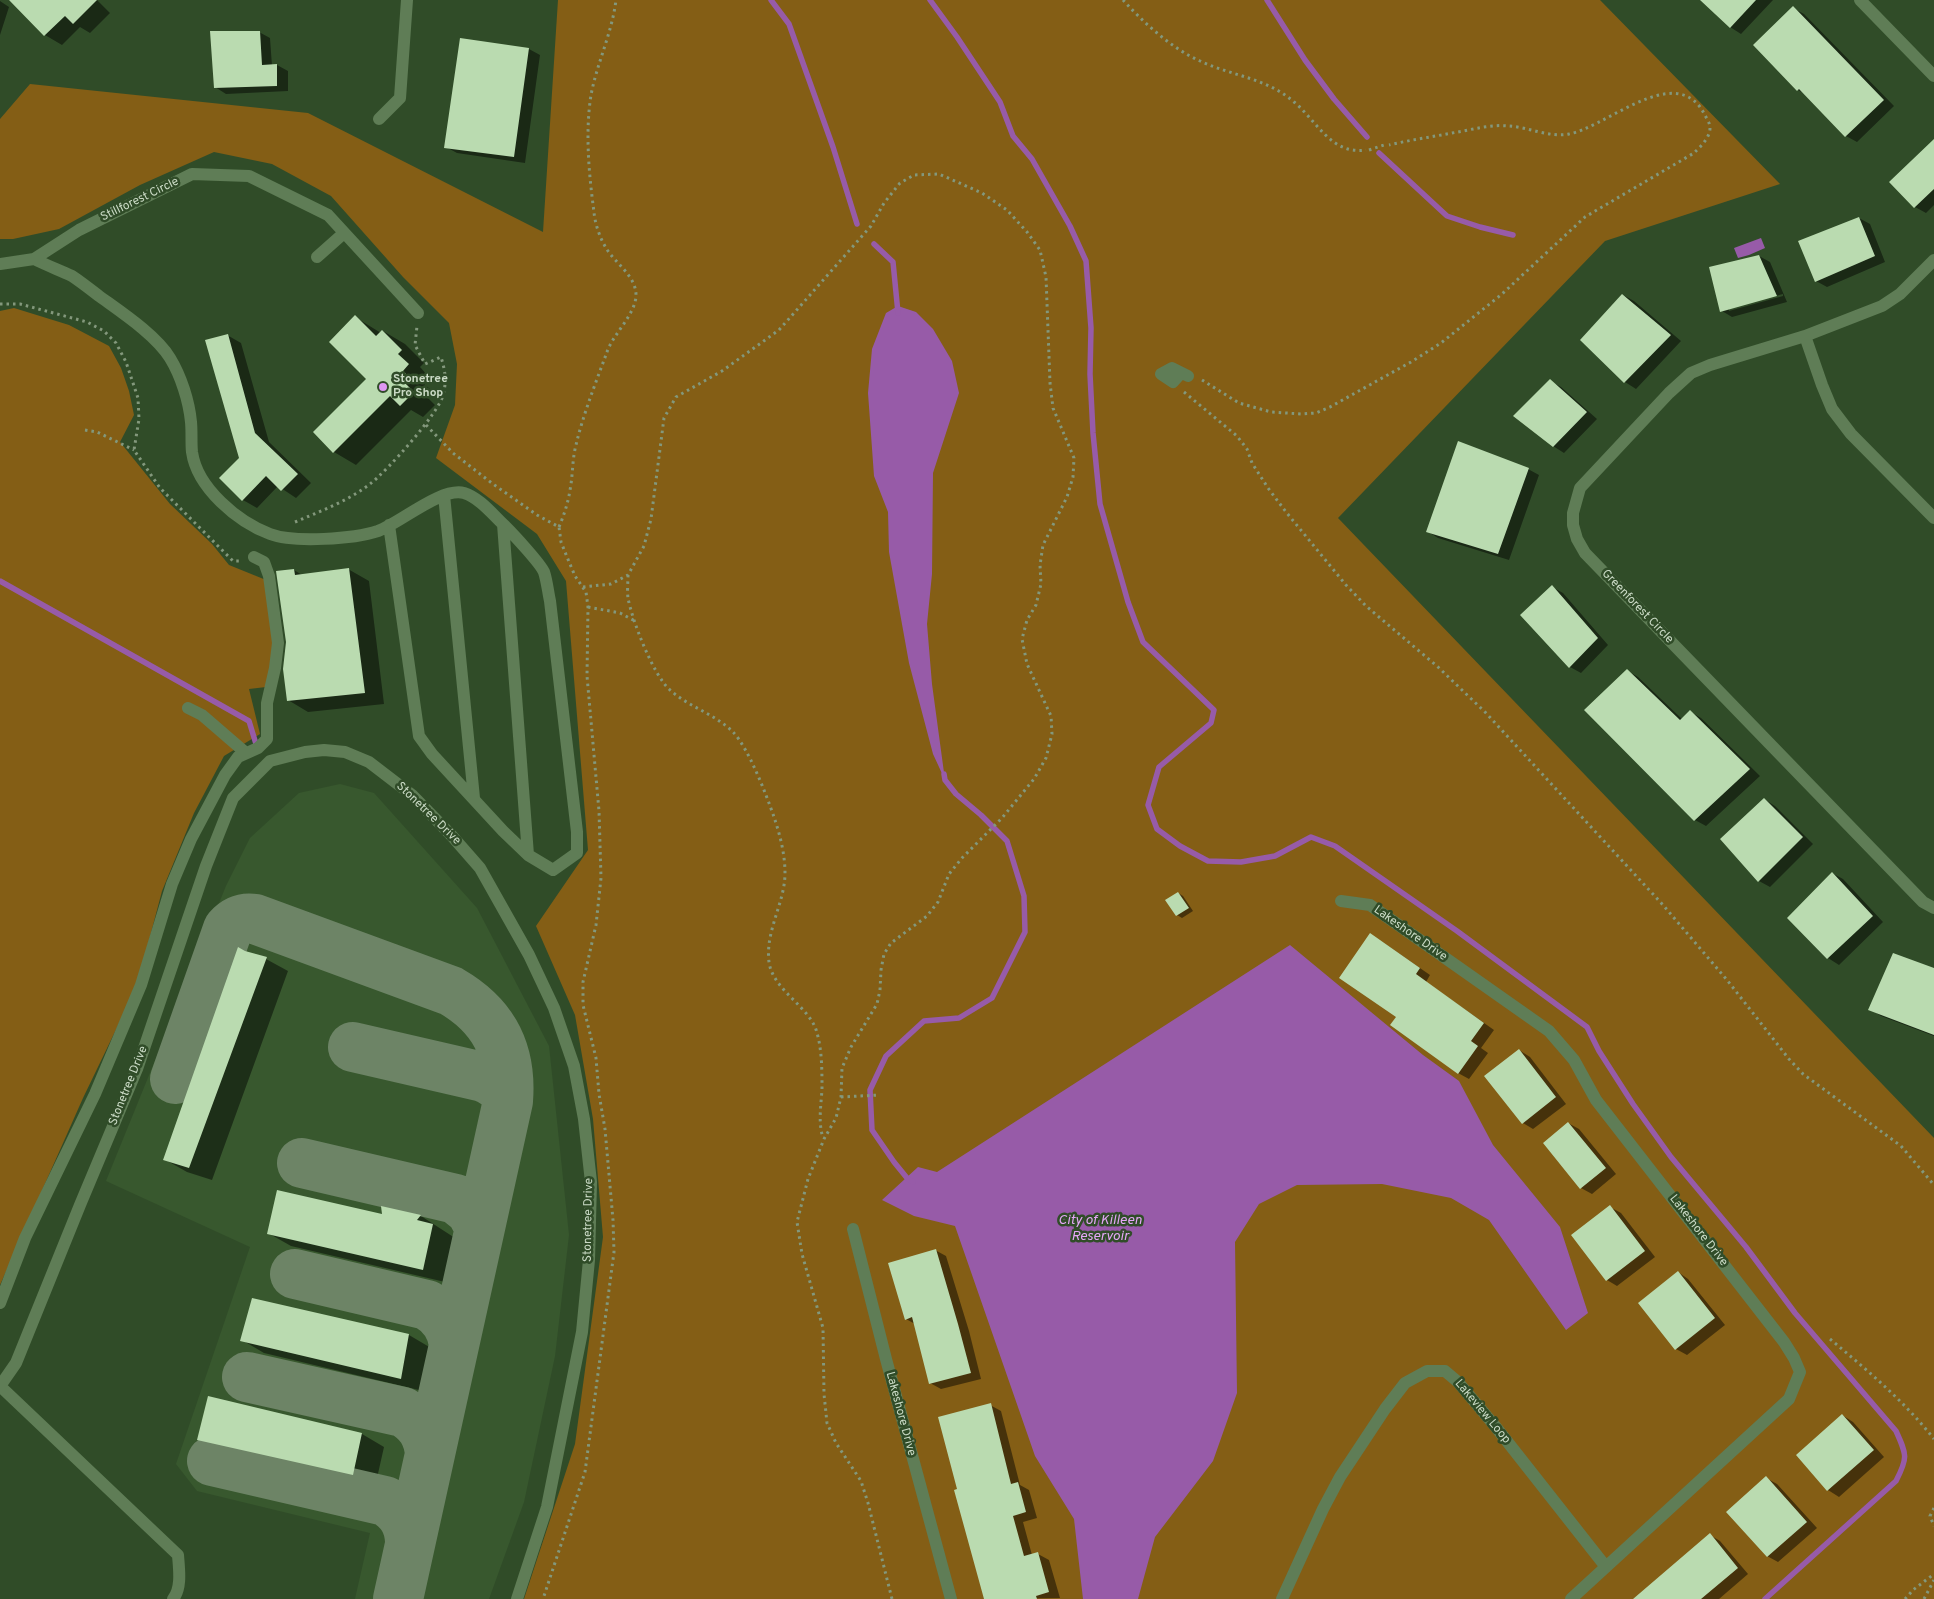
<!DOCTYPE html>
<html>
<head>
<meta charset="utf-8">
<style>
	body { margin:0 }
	canvas { display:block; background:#304c28 }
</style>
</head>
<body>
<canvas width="1934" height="1599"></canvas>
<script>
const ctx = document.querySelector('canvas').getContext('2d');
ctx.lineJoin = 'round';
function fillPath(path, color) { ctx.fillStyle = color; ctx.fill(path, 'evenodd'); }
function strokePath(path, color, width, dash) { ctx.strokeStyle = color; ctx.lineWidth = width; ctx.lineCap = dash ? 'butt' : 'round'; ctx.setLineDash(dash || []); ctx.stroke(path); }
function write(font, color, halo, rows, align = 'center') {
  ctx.font = font + ' Overpass,sans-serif'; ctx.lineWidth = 5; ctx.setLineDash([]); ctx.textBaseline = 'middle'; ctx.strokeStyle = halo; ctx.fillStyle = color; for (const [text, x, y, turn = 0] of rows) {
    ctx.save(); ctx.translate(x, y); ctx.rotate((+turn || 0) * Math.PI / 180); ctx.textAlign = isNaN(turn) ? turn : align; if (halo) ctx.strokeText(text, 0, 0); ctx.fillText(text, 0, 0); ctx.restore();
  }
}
const built = new Path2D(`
	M340,784L374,793L477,908L549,1046L569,1235L555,1356L524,1502L489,1599H355L370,1533L197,1491L176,1464L250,1247L106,1181L226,886L250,838L299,793Z`);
const green = new Path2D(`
	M558,0H1600L1780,184L1605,241L1338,518L1934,1138V1599H524L575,1444L603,1237L593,1119L575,1015L536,926L588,850L566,581L537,534L436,458L455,405L457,364L449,323L403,277L331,196L272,164L214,152L140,185L59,229L13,239H0V119L30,84L308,113L543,232Z
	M14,308L69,325L109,346L121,368L129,391L134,415L120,442L170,504L212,544L229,565L266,580L275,642L266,687L249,689L260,734L224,756L194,813L162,891L137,986L83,1098L0,1285V311Z`);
const water = new Path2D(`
	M1761,238L1765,248L1749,255L1738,258L1734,248Z
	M898,306L916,312L933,329L952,361L959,393L933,473L932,574L927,624L932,684L945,780L933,754L909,663L889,552L888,512L874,476L868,393L872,349L886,313Z
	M1290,945L1423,1055L1459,1081L1493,1145L1560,1227L1588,1313L1566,1330L1489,1220L1451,1198L1382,1184L1297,1185L1259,1204L1235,1242L1237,1393L1213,1461L1155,1537L1138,1599H1083L1074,1519L1035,1456L955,1226L914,1216L882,1200L918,1167L937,1172Z`);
const shadow = new Path2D(`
	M12,0H97L110,13L90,33L80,27L62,45L45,35Z
	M1701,0H1773L1741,34L1730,27Z
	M0,1L9,7L0,35Z
	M1793,8L1804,14L1894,106L1857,142L1846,136L1807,95L1798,90Z
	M259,32L270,38L272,66L277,65L288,71V91L226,94L215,87Z
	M529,49L540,55L525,163L457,153L446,147Z
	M1934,148V205L1926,213L1915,207Z
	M1859,218L1870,224L1885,262L1827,287L1816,281Z
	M1759,256L1770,262L1787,302L1732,317L1722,311ZM1783,294V296L1729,311V308Z
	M1623,295L1634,301L1681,341L1636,389L1625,382L1582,340Z
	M355,317L381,333L383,331L405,344L424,363L420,367L430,378L424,384L431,390L426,396L435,405L423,417L411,410L356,465L334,452L314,432L367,379Z
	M227,335L241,343L269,442L311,483L296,498L278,486L257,508L243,500L240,459Z
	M1550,381L1561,387L1597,419L1564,453L1553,446Z
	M1528,469L1539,475L1509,560L1438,538L1427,531Z
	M348,569L369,581L384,704L308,712L288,700L294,570L302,575Z
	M1552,587L1563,593L1608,645L1581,673L1570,667Z
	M1628,671L1638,677L1683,720L1691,712L1701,718L1760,776L1706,826L1695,820Z
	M1764,799L1775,806L1813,844L1770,887L1759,881Z
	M1832,873L1843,879L1883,922L1839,965L1828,958L1789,918Z
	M1178,893L1183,896L1193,911L1182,918L1177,915Z
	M1381,941L1430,975L1426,982L1494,1030L1481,1048L1488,1053L1469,1079L1458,1073L1398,1017Z
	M245,952L266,959L288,971L212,1180L187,1172L164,1159Z
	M1934,970V1036L1881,1016L1870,1009Z
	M1519,1050L1530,1057L1566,1104L1533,1129L1523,1123Z
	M1568,1123L1579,1129L1616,1174L1592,1194L1581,1188L1544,1143Z
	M1610,1207L1621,1213L1655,1257L1617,1286L1607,1280Z
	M383,1208L421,1216L455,1238L445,1282L291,1246L268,1233L383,1215Z
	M935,1250L946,1256L969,1331L981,1379L941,1389L930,1383L915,1324L906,1319Z
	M1678,1272L1688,1279L1725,1325L1687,1355L1676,1349L1640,1303Z
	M409,1335L431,1348L423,1391L264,1353L242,1340Z
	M209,1398L362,1434L384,1447L375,1487L220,1452L198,1440Z
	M990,1405L1001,1411L1020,1485L1029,1490L1037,1518L1023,1522L1032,1555L1038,1554L1049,1560L1060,1598L988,1599L958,1490Z
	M1842,1415L1853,1422L1884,1457L1839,1497L1828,1490L1797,1455Z
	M1766,1478L1777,1484L1817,1528L1778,1562L1767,1556Z
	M1710,1535L1720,1541L1748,1574L1719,1599H1635Z`);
const stream = new Path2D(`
	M771,0L789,24L833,147L857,224
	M930,0L957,37L1000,102L1013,136L1032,159L1070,226L1086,261L1091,328L1090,374L1093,433L1100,504L1128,602L1143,642L1214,710L1211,723L1159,767L1148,805L1157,829L1180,846L1208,861L1241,862L1275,856L1311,837L1335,846L1457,931L1587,1027L1599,1051L1633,1104L1671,1157L1746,1247L1795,1313L1896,1431C1907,1455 1908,1458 1896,1481L1765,1599
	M1267,0L1305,60L1334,99L1367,137
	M1379,153L1447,216L1480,227L1513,235
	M874,244L893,262L898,313
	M0,581L249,721L256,744
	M913,1182L907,1178L894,1162L872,1130L870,1090L886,1056L924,1021L959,1018L992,998L1025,932L1024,896L1007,841L981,815L956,794L945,780L944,774`);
const taxiway = new Path2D(`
	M353,1047L483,1077C496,1082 503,1088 508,1101
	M175,1079L228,929C236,920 243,917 255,919L451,991C494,1016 512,1051 508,1101L398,1599
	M302,1163L456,1199L471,1211L480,1228
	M295,1274L427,1305C443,1314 452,1327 454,1345
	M247,1377L403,1412C420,1422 428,1434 430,1454
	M212,1461L385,1501C401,1510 409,1523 410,1541`);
const building = new Path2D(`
	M9,0H97L73,24L65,16L44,36Z
	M1700,0H1756L1730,28Z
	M1793,6L1884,100L1845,137L1799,89L1797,91L1753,45Z
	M210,31H260L262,65L277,64V86L214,88Z
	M460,38L529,48L514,157L444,148Z
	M1934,139V189L1914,208L1889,182Z
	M1859,217L1875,256L1815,282L1798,241Z
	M1759,255L1777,296L1720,312L1709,267Z
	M1622,294L1671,335L1624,383L1580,340Z
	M355,315L376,336L382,330L402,350L398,354L409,364L403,371L409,377L404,382L414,392L400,406L390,396L333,453L313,432L366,379L329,342Z
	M228,334L255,433L298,474L281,491L266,476L242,501L219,478L239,458L205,340Z
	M1550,379L1587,412L1553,447L1513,416Z
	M1458,441L1529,468L1498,554L1426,532Z
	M349,568L365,693L287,701L283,669L286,642L276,571L294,569L295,575Z
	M1552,585L1598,638L1569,668L1520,615Z
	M1627,669L1680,720L1690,710L1750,769L1694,821L1584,710Z
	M1764,798L1803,837L1758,882L1720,839Z
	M1832,872L1873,916L1827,959L1787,918Z
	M1178,892L1189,908L1176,916L1165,900Z
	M1370,933L1420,968L1416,974L1484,1023L1471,1041L1478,1046L1458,1074L1390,1025L1396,1017L1339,978Z
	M238,947L245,951L267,957L189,1168L163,1160Z
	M1893,953L1934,968V1035L1868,1010Z
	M1519,1049L1556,1097L1522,1124L1484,1076Z
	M1568,1122L1606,1168L1580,1189L1543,1143Z
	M277,1190L382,1214L381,1206L421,1215L417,1220L433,1224L423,1270L267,1234Z
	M1610,1205L1645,1251L1606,1281L1571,1235Z
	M936,1249L958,1324L971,1373L929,1384L912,1317L905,1320L888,1263Z
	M1678,1271L1715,1318L1675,1350L1638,1303Z
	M252,1298L409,1334L401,1379L240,1341Z
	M208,1396L362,1433L353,1475L197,1440Z
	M991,1403L1011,1484L1018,1482L1026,1512L1013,1516L1024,1556L1038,1552L1049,1592L1036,1596L1037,1599H984L954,1490L957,1489L938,1417Z
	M1842,1414L1874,1450L1827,1491L1796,1455Z
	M1766,1476L1807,1522L1767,1557L1726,1512Z
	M1710,1533L1738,1568L1701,1599H1633Z`);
const path = new Path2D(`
	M1123,0C1144,23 1171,48 1200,61C1232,76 1267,78 1294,102C1318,122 1331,155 1366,150
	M1369,150L1384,145
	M0,304H20L87,322L104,331L116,343L126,362L138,398L139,419L134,450L160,488L233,561H239
	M1202,380L1239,403L1271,412L1301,414L1316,413L1330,407L1411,362L1441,343L1502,294L1585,217L1694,153C1702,145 1715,133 1708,121C1704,113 1700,105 1693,100C1661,75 1602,128 1569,134C1550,138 1528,127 1509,126C1490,124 1471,130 1452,133C1431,137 1410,140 1389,145
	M1184,392L1237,436L1247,449L1252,463L1268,488L1286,512L1346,585L1366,606L1438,667L1485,712L1663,905L1727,980L1789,1059L1803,1074L1901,1146L1934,1185
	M426,425L453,453L493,484L537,515L559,527L561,542L567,557L575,576L586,592L588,607L587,676L599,811L601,878L596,925L583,982V1005L596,1058L599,1094L605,1129L613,1220L614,1252L585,1472L543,1599
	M85,430L97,432L134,450
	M295,522C321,511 348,501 370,484C387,471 439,413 443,395C447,381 445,370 441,357L425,364L415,345L417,326
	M559,527C564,515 568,503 570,490C573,475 572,460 576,445C583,415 596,382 607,352C613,334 636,314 636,295C636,276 615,263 606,248C600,238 595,224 594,212C589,175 585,133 591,95C597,63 612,33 616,0
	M628,575C628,582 627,591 628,598C632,620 653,675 670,690C689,707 715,714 733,732C749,749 766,794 774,817C780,835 785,854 785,873C785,903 765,931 769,962C773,991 811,1007 817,1033C822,1050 822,1071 822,1089C821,1106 818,1122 823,1138
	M583,587L611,584L628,575L644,546L651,519L664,418L676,397L722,371L779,330L871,226L884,203L900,183L914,175L939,174L982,193L1007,210L1027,232L1040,250L1046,277L1050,383L1053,408L1074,458L1073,477L1067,497L1043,545L1040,565L1041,584L1036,605L1027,620L1022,639L1027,664L1051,716L1052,734L1046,758L1034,779L1002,818L962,858L949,874L938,902L927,916L891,943L884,954L881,970L880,990L877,1004L851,1047L842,1068L841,1097L836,1118L824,1139L808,1179L797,1222L802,1254L823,1328L824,1394L827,1423L836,1443L861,1481L868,1503L892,1599
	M588,607L620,613L635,621
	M841,1097L879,1095
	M1830,1339C1867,1370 1904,1401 1934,1439
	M1934,1508L1930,1516L1934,1526
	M1905,1599L1913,1590L1934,1574
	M1924,1599L1934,1580`);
const minor = new Path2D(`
	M1860,0L1934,76
	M379,119L400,98L407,0
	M317,257L344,233
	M34,259C46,265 59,270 72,276C81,282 90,289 99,296C121,312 156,335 170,358C181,376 189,401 191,422C192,432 191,443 192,452C197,488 238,522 270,534C294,543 354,539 378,531C400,523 441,487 464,493C480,498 493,515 505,526C513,534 540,563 544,572C547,581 548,592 550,601L577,832V853L553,870L528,855L503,831L432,754L419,736L389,525
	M0,264L34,259L79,230L192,174L249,176L328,215L418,313
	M1805,336L1882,306L1900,294L1934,260
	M1181,373L1173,382L1161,374L1172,368L1188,376
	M444,495L474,798
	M1934,518L1851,434L1832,409L1822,385L1805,336L1710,365L1691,373L1669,393L1580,488L1573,513V525L1577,539L1585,553L1923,902L1934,908
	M503,524L528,855
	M188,708L202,715L246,753
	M1341,901L1370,905L1549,1031L1574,1060L1596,1100L1784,1342L1794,1358L1800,1372L1789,1399L1571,1599
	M853,1229L886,1359L951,1599
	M0,1303L25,1238L95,1094L141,985L172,884L191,839L225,775L238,757L258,748L267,739V703L275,668L278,643L269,576L264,562L254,557
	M0,1386L16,1363L80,1205L137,1069L206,866L233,798L270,761L305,752L324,750L345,752L369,762L412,795L452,836L480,868L529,955L554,1008L574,1066L584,1119L591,1182L589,1260L582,1332L547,1507L517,1599
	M0,1386L178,1555C179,1569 182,1588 173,1599
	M1282,1599L1323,1509L1340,1477L1385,1409L1405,1383L1427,1371H1445L1458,1382L1495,1426L1606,1567`);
const markers = [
	[383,387,5,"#de98f2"]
];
const streetNames = [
	["Stillforest Circle",140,200,-26],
	["Greenforest Circle",1637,607,46],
	["Stonetree Drive",428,814,44],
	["Lakeshore Drive",1410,934,35],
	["Stonetree Drive",129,1086,-68],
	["Stonetree Drive",589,1220,-89],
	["Lakeshore Drive",1698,1231,52],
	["Lakeview Loop",1482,1412,50],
	["Lakeshore Drive",900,1414,75]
];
const poiNames = [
	["Stonetree",393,380],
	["Pro Shop",393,394]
];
const waterNames = [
	["City of Killeen",1100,1221],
	["Reservoir",1100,1237]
];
fillPath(built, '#38582e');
fillPath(green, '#845e15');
fillPath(water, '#975ba8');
fillPath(shadow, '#0007');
strokePath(stream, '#975ba8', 5.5);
strokePath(taxiway, '#6d8466', 50);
fillPath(building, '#badbb0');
strokePath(path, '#83987c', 3, [2.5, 4]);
strokePath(minor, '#5f7d56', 12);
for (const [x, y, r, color] of markers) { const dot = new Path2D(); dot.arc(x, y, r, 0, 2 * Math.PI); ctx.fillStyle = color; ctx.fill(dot); strokePath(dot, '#304c28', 2); }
write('12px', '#cadac5', '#304c28', streetNames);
write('bold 12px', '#cadac5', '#304c28', poiNames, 'left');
write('italic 14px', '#e5a7f7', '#304c28', waterNames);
</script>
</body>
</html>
